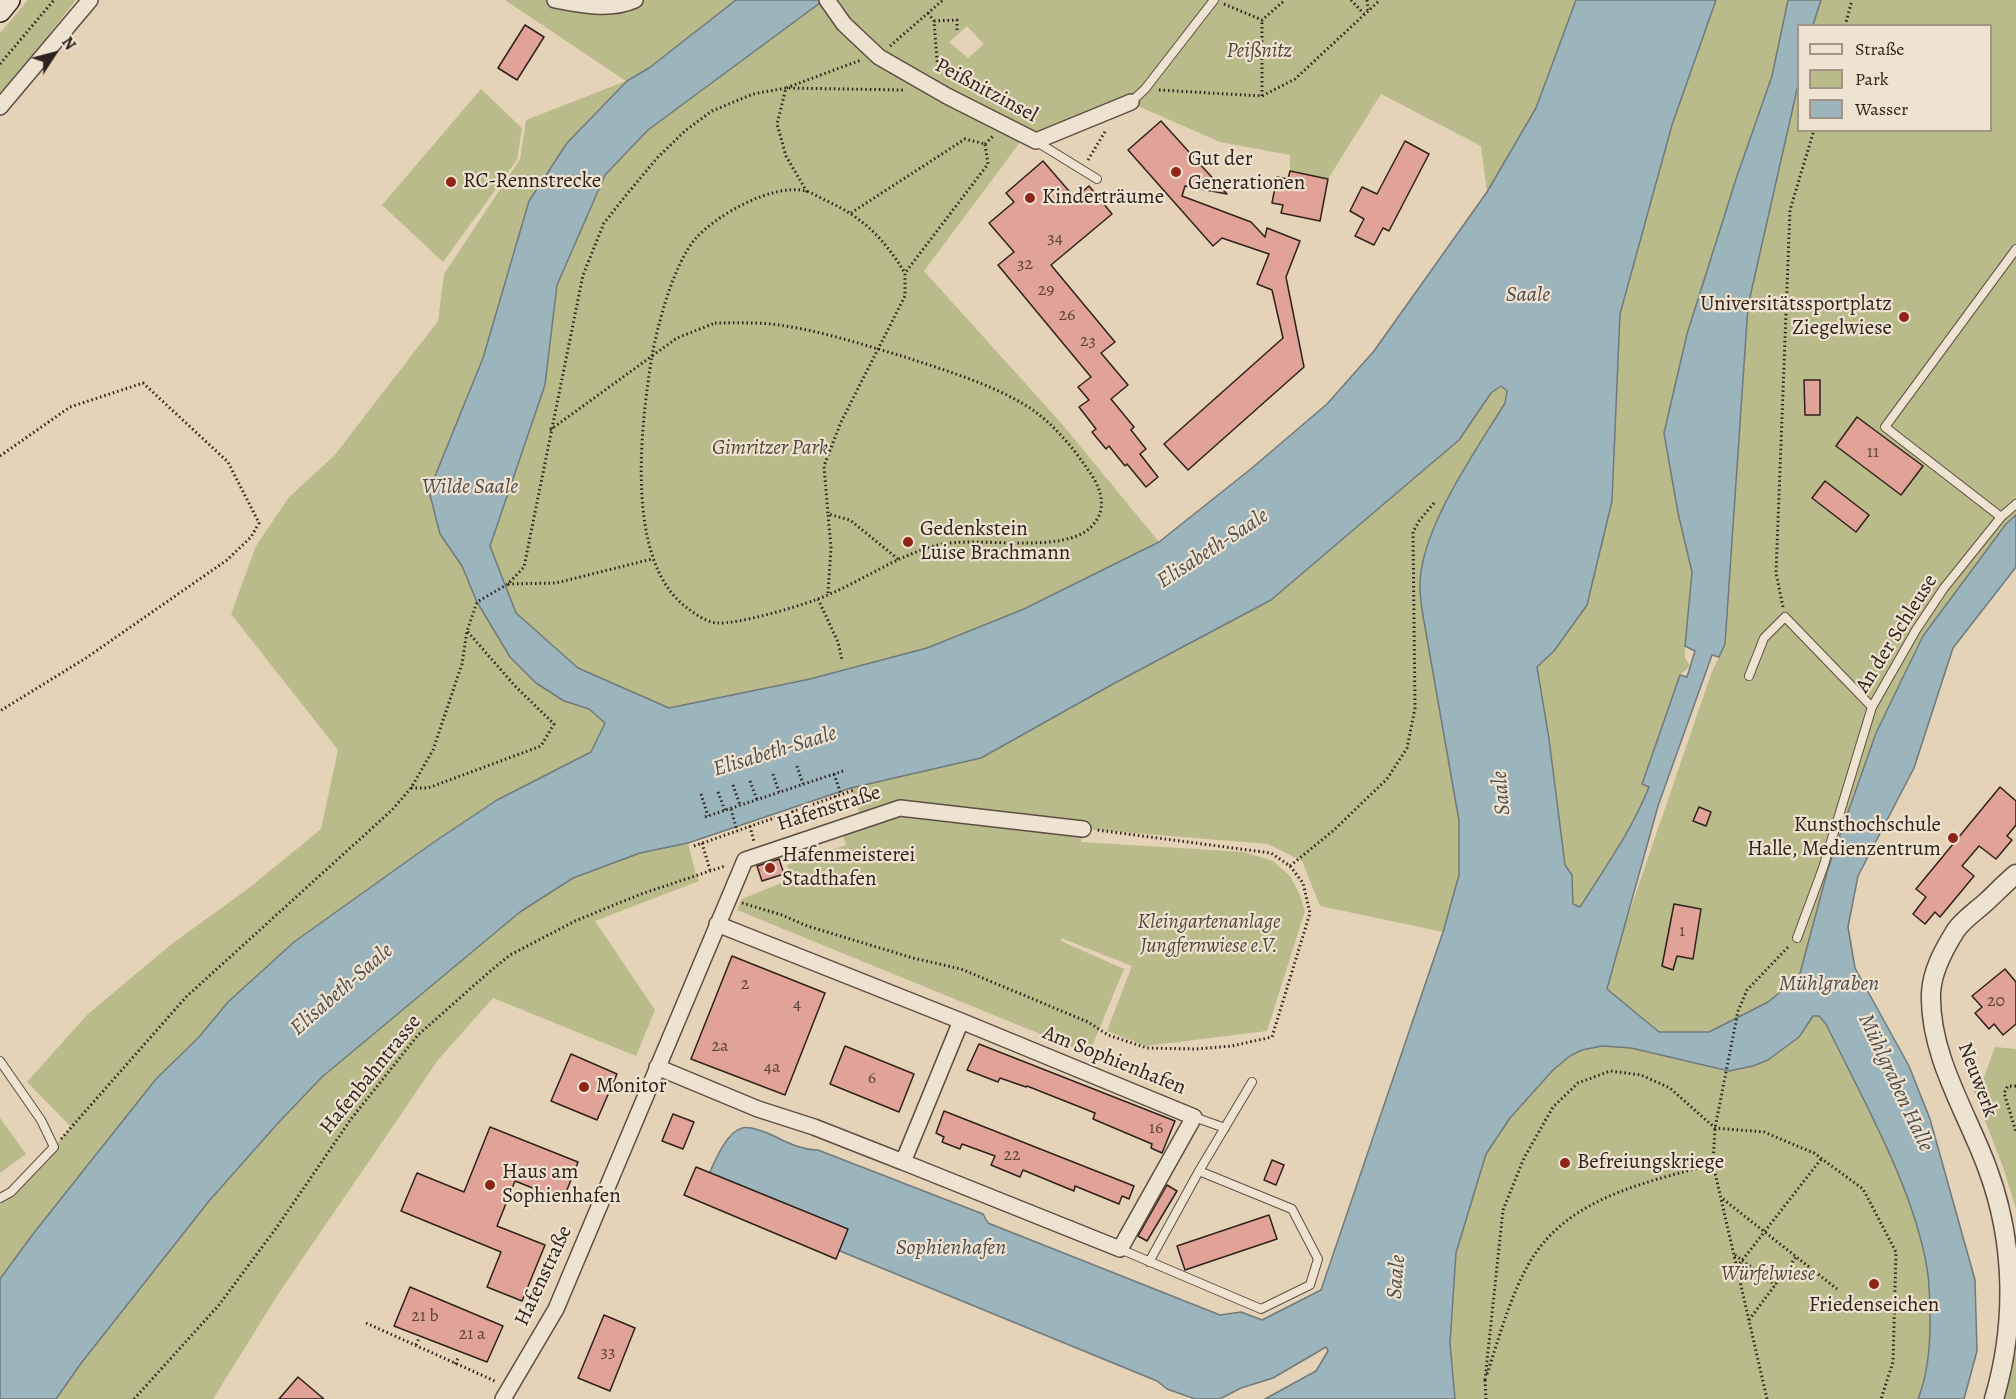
<!DOCTYPE html>
<html>
<head>
<meta charset="utf-8">
<style>
	body { margin:0 }
	#map { position:relative; width:2016px; height:1399px; overflow:hidden; background:#e5d3b7; font-family:Alegreya,serif }
	canvas { display:block }
	.legend { position:absolute; left:1797px; top:24px; width:195px; height:108px; box-sizing:border-box; background:#eee2d0; border:2px solid #a29588; margin:0; padding:8px 10px; list-style:none; font-size:18px; color:#2f211c }
	.legend li { display:flex; align-items:center; gap:12px; height:30px }
	.legend b { width:30px; border:2px solid #a29588 }
	.north { position:absolute; left:24px; top:24px; width:60px; height:60px; -webkit-text-stroke:4px #eee2d0; paint-order:stroke; rotate:54deg; font-size:16px; font-weight:700; line-height:24px; text-align:center; color:#2f211c }
	.north::after { content:''; display:block; margin:auto; width:21px; height:27px; background:#2f211c; clip-path:polygon(50% 0,100% 100%,50% 72%,0 100%) }
</style>
</head>
<body>
<div id="map">
<canvas width="2016" height="1399"></canvas>
<ul class="legend">
<li><b style="height:8px;background:#eee2d0"></b>Straße</li>
<li><b style="height:16px;background:#babb8a"></b>Park</li>
<li><b style="height:16px;background:#9cb4bb"></b>Wasser</li>
</ul>
<div class="north">N</div>
</div>
<script>
const ctx = document.querySelector('canvas').getContext('2d');
ctx.lineJoin = 'round';
function fillPath(path, color) { ctx.fillStyle = color; ctx.fill(path, 'evenodd'); }
function strokePath(path, color, width, dash) { ctx.strokeStyle = color; ctx.lineWidth = width; ctx.lineCap = dash ? 'butt' : 'round'; ctx.setLineDash(dash || []); ctx.stroke(path); }
function write(font, color, halo, rows, align = 'center') {
  ctx.font = font + ' Alegreya,serif'; ctx.lineWidth = 4.5; ctx.setLineDash([]); ctx.textBaseline = 'middle'; ctx.strokeStyle = halo; ctx.fillStyle = color; for (const [text, x, y, turn = 0] of rows) {
    ctx.save(); ctx.translate(x, y); ctx.rotate((+turn || 0) * Math.PI / 180); ctx.textAlign = isNaN(turn) ? turn : align; if (halo) ctx.strokeText(text, 0, 0); ctx.fillText(text, 0, 0); ctx.restore();
  }
}
const green = new Path2D(`
	M28,0H76L0,97V33Z
	M505,0H736L649,68L627,81L567,143L529,200L483,358L429,491L440,534L462,566L477,602L564,701L589,709L605,723L591,752L497,800L434,842L294,942L228,1002L199,1037L156,1079L33,1234L0,1279V1195L54,1147L71,1127L27,1082L87,1015L169,946L249,888L321,829L338,750L231,614L256,546L289,497L334,456L438,321L444,274L520,159L526,120L626,81Z
	M824,0H1576L1536,108L1487,192L1481,146L1381,94L1328,179L1290,171V155L1220,142L1131,103L1024,137L924,271L1062,424L1159,542L1024,609L927,648L810,679L669,708L578,668L516,613L490,546L545,385L557,285L605,175L648,130ZM967,26L984,44L968,58L949,42Z
	M1716,0H1788L1772,76L1736,179L1687,334L1664,433L1678,513L1692,573L1685,646V658L1690,666L1680,675L1642,783L1649,787C1632,830 1604,868 1580,908L1573,904L1572,875L1565,865L1549,739L1537,667L1554,651L1612,501L1620,314L1672,125Z
	M1821,0H2016V515L2006,524L1828,869L1799,977L1768,1002L1709,1032H1659L1607,989L1625,925L1711,674L1725,644L1748,306L1798,85V130H1990V26L1813,25Z
	M481,89L522,128L517,160L443,262L382,205Z
	M1501,386L1507,391L1505,403L1474,454L1422,610L1459,821V875L1443,932L1320,906L1302,861L1268,844L1084,829L1081,842L1244,852L1273,861L1290,876L1300,895L1305,911L1267,1031L1146,1046L1107,1031L1132,966L1061,938V941L1124,969L1089,1054L737,910L742,899L791,879L787,865L846,845L840,827L861,817L851,788L981,758L1113,684L1459,440L1491,393Z
	M688,843L696,875L699,881L595,921L655,1010L636,1056L493,998L438,1060L279,1293L213,1399H56L82,1362L209,1201L279,1122L322,1077L520,912L573,878L640,853Z
	M1813,1016H1820L1826,1024C1862,1098 1913,1186 1927,1268C1930,1286 1930,1305 1930,1323C1930,1349 1928,1374 1918,1399H1455L1450,1343L1456,1253L1486,1154L1510,1118L1553,1070L1570,1056L1582,1050L1602,1046L1631,1048L1729,1071L1799,1037Z
	M1995,1047L2016,1049V1209L2003,1167L1970,1082L1984,1077Z
	M0,1118L26,1154L0,1173Z
	M2016,1350V1399H2004Z`);
const water = new Path2D(`
	M736,0H824L648,130L605,175L557,285L545,385L490,546L516,613L578,668L669,708L810,679L927,648L1024,609L1159,542L1252,468L1327,404L1374,351L1487,192L1536,108L1576,0H1716L1672,125L1620,314L1612,501L1587,605L1554,651L1537,667L1549,739L1565,865L1572,875L1573,904L1580,907C1604,869 1632,830 1649,787L1642,784L1680,675L1687,677L1695,651L1685,646L1692,572L1678,513L1664,433L1687,334L1736,179L1772,76L1788,0H1821L1813,25L1798,26V85L1748,306L1725,644L1719,657L1712,655L1658,806L1607,989L1659,1032H1709L1768,1002L1799,977L1828,869L1876,733L1923,636L2006,524L2016,515V567L1953,648L1914,768L1858,876L1848,927L1855,968L1909,1066L1930,1119L1975,1280L1977,1351L1964,1399H1918C1928,1374 1930,1349 1930,1323C1930,1305 1930,1286 1927,1268C1913,1186 1862,1098 1826,1024L1819,1016H1813L1799,1037L1768,1060L1753,1066L1729,1071L1631,1048L1602,1046L1582,1050L1570,1056L1553,1070L1510,1118L1486,1154L1456,1253L1450,1343L1455,1399H1265L1316,1371L1328,1351L1326,1347L1273,1378L1241,1388L1220,1399H1195L1167,1389L1157,1381L840,1251L702,1190C710,1174 723,1133 742,1128C750,1126 766,1132 774,1136C787,1143 803,1150 818,1150L983,1214L988,1223L1220,1315L1241,1312L1262,1320L1321,1290L1443,932L1459,875V821L1422,610C1421,602 1420,594 1420,587C1419,530 1476,451 1505,403L1507,391L1501,386L1491,393L1459,440L1271,600L1113,684L981,758L851,788L688,843L640,853L573,878L520,912L322,1077L279,1122L209,1201L82,1362L56,1399H0V1279L33,1234L156,1079L199,1037L228,1002L294,942L434,842L497,800L591,752L605,723L589,709L564,701L536,683L510,657L477,602L462,566L440,534L429,491L483,358L529,201L567,143L627,81L649,68Z`);
const building = new Path2D(`
	M525,25L544,37L517,80L498,68Z
	M1161,121L1227,194L1185,186L1182,196L1251,222L1265,237L1267,228L1300,241L1286,277L1304,367L1188,470L1164,444L1283,338L1272,290L1257,284L1269,254L1222,238L1213,246L1128,150Z
	M1405,141L1429,154L1389,231L1383,228L1374,245L1355,236L1364,219L1350,211L1362,187L1377,194Z
	M1043,161L1075,198L1089,186L1112,214L1051,265L1115,342L1101,353L1128,385L1111,399L1134,427L1131,430L1146,449L1140,454L1158,477L1146,487L1127,464L1125,466L1109,446L1106,449L1092,432L1096,429L1079,407L1089,400L1078,387L1091,377L998,265L1014,252L989,223L1014,202L1006,193Z
	M1290,171L1328,179L1320,221L1281,213L1283,205L1272,203L1277,177L1288,179Z
	M1804,380H1820V415H1805Z
	M1857,417L1923,466L1901,495L1836,446Z
	M1825,481L1869,515L1856,532L1812,498Z
	M2000,787L2016,801V825L2007,836L2012,840L1996,859L1979,846L1962,866L1974,876L1940,917L1935,912L1925,924L1913,914L1926,897L1916,889Z
	M1699,807L1711,812L1706,826L1693,821Z
	M779,859L784,874L762,881L757,866Z
	M1674,904L1701,909L1693,959L1677,956L1673,970L1662,966Z
	M732,956L825,993L785,1095L691,1059Z
	M2005,969L2016,982V1024L2003,1035L1994,1024L1989,1029L1975,1013L1982,1007L1972,996Z
	M979,1044L1175,1121L1162,1153L1151,1148L1152,1144L1093,1119L1095,1113L1027,1086L1026,1087L1000,1078L998,1082L967,1070Z
	M845,1046L914,1074L899,1112L830,1084Z
	M571,1054L617,1074L597,1120L551,1101Z
	M944,1111L1134,1186L1129,1199L1122,1196L1119,1204L1075,1186L1074,1191L1023,1170L1020,1177L991,1165L995,1156L962,1144L960,1149L942,1142L944,1137L936,1133Z
	M673,1114L694,1122L683,1149L662,1141Z
	M490,1127L578,1162L563,1200L515,1181L497,1226L545,1245L522,1301L487,1287L501,1252L401,1211L417,1173L464,1192Z
	M1272,1160L1284,1165L1276,1185L1264,1180Z
	M696,1167L848,1229L836,1259L684,1195Z
	M1167,1185L1177,1191L1147,1241L1138,1236Z
	M1269,1215L1277,1239L1185,1270L1177,1246Z
	M410,1287L503,1326L487,1362L394,1326Z
	M604,1315L635,1328L610,1391L578,1378Z
	M298,1377L324,1399H279Z`);
const path = new Path2D(`
	M1351,0L1364,14
	M1367,0L1368,10
	M1224,4L1262,20L1285,0
	M928,13L934,21L938,72
	M934,21L957,20V33
	M1845,26L1852,0
	M890,46L943,0
	M0,64L54,0
	M1159,90L1262,96L1295,79L1380,0
	M1262,96V20
	M985,144L994,135
	M1088,160L1106,130
	M807,192L786,156L777,124L786,88L861,60
	M851,213L965,139L985,144
	M715,323C736,323 758,322 779,325C822,331 864,345 905,357C947,371 992,384 1030,408C1051,422 1072,446 1086,467C1099,484 1110,507 1092,526C1064,556 979,535 938,545C894,556 857,585 815,600C793,608 739,624 717,623C706,622 695,614 686,607C624,560 641,424 652,356L677,338Z
	M550,430L652,356C658,323 674,263 696,238C718,214 773,183 806,191C813,193 820,198 827,201C864,218 884,239 905,273
	M0,456L70,407L143,383L228,462L259,523L251,537L227,560L86,658L0,711
	M898,559L850,520L828,514L824,466L841,422L905,296V273L988,164L985,144
	M508,584L556,583L652,559
	M828,593L831,548L828,514
	M818,599L838,642L842,660
	M1783,607L1776,573L1790,210L1814,130
	M797,766L803,784
	M773,774L779,792
	M834,774L841,794
	M750,781L757,800
	M733,785L740,805
	M411,788H428L541,746L554,724L515,686L467,631
	M718,792L725,811
	M701,794L708,816
	M835,796L840,812
	M731,809L737,831
	M792,811L797,827
	M705,817L846,770
	M750,826L754,842
	M702,843L710,870
	M694,846L854,790
	M1290,866L1334,830L1387,779L1407,748L1415,708L1413,532L1419,521L1434,503
	M742,903L782,915L807,926L913,958L961,969L1088,1022L1108,1035L1147,1048L1196,1049L1232,1046L1272,1037L1310,913L1303,883L1290,866L1271,853L1097,830
	M2016,1086H2008L2004,1093L2016,1132
	M61,1139L186,997L392,810L411,788L433,750L462,664L467,631L477,602L508,584L524,567L583,275L604,223L627,194L658,157L686,130L712,111L753,94L786,88L903,90
	M1723,1199L1837,1289
	M1735,1255L1775,1285
	M1737,1267L1822,1158
	M1749,1320L1796,1257
	M366,1323L497,1382
	M416,1345L419,1338
	M455,1364L459,1356
	M1487,1374C1499,1338 1509,1300 1527,1267C1564,1198 1644,1183 1713,1164
	M1485,1380L1503,1210L1524,1158L1553,1107L1578,1083L1610,1071L1641,1075L1670,1088L1715,1128L1764,1132L1814,1153L1863,1189L1896,1252L1893,1362L1881,1399
	M1485,1380L1486,1399
	M134,1399L219,1305L277,1227L351,1119L418,1035L488,973L510,955L575,921L641,894L725,866
	M1767,1399L1713,1164L1715,1128L1738,1011L1747,990L1790,945`);
const service = new Path2D(`
	M1131,102L1145,89L1214,0
	M1037,142L1097,179
	M2001,517L1885,427L2016,249
	M1749,676L1764,638L1785,617L1872,707
	M1797,938L1823,868L1872,707L1916,630L1944,588L2001,517L2016,504
	M0,1061L41,1120L54,1147L11,1192L0,1198
	M1194,1117L1225,1128
	M1120,1249L1261,1309L1310,1285L1318,1259L1292,1209L1199,1171
	M1149,1262L1199,1171L1252,1082`);
const minor = new Path2D(`
	M555,0C580,5 611,11 635,0
	M827,0L844,24L879,57L947,96L1036,141L1131,102
	M0,107L90,0
	M717,924L961,1021L1194,1117L1120,1249L903,1162L961,1021
	M657,1067L758,1109L814,1127L903,1162
	M503,1399L556,1309L745,860L900,808L1083,829`);
const tertiary = new Path2D(`
	M1994,1399C2016,1325 2015,1243 1988,1170C1968,1114 1929,1056 1931,993C1932,971 1944,949 1956,930C1963,920 1976,911 1986,902C1996,893 2005,883 2016,874`);
const secondary = new Path2D(`
	M0,11L9,0`);
const markers = [
	[1176,172,6,"#8f2418"],
	[451,182,6,"#8f2418"],
	[1030,198,6,"#8f2418"],
	[1904,317,6,"#8f2418"],
	[908,542,6,"#8f2418"],
	[1953,838,6,"#8f2418"],
	[770,868,6,"#8f2418"],
	[584,1087,6,"#8f2418"],
	[1565,1163,6,"#8f2418"],
	[490,1185,6,"#8f2418"],
	[1874,1284,6,"#8f2418"]
];
const numberNames = [
	["34",1055,239],
	["32",1025,265],
	["29",1046,291],
	["26",1067,316],
	["23",1088,342],
	["11",1873,453],
	["1",1682,932],
	["2",745,985],
	["20",1996,1002],
	["4",797,1005],
	["2a",720,1047],
	["4a",772,1068],
	["6",872,1079],
	["16",1156,1129],
	["22",1012,1156],
	["21 b",425,1317],
	["21 a",472,1335],
	["33",608,1353]
];
const parkNames = [
	["Peißnitz",1259,52],
	["Gimritzer Park",770,449],
	["Kleingartenanlage",1209,923],
	["Jungfernwiese e.V.",1209,947],
	["Würfelwiese",1768,1275]
];
const streetNames = [
	["Peißnitzinsel",986,91,28],
	["An der Schleuse",1897,634,-58],
	["Hafenstraße",829,809,-18],
	["Am Sophienhafen",1114,1061,22],
	["Hafenbahntrasse",371,1075,-51],
	["Neuwerk",1977,1080,69],
	["Hafenstraße",544,1276,-65]
];
const poiNames = [
	["Gut der",1188,160],
	["Generationen",1188,184],
	["RC-Rennstrecke",463,182],
	["Kinderträume",1042,198],
	["Universitätssportplatz",1892,305,"right"],
	["Ziegelwiese",1892,329,"right"],
	["Gedenkstein",920,530],
	["Luise Brachmann",920,554],
	["Kunsthochschule",1941,826,"right"],
	["Halle, Medienzentrum",1941,850,"right"],
	["Hafenmeisterei",782,856],
	["Stadthafen",782,880],
	["Monitor",596,1087],
	["Befreiungskriege",1577,1163],
	["Haus am",502,1173],
	["Sophienhafen",502,1197],
	["Friedenseichen",1874,1306,"center"]
];
const waterNames = [
	["Saale",1528,296],
	["Wilde Saale",470,488],
	["Elisabeth-Saale",1213,549,-33],
	["Elisabeth-Saale",775,752,-17],
	["Saale",1502,793,-95],
	["Mühlgraben",1829,985],
	["Elisabeth-Saale",342,990,-41],
	["Mühlgraben Halle",1895,1083,65],
	["Sophienhafen",951,1249],
	["Saale",1397,1277,-85]
];
fillPath(green, '#babb8a');
fillPath(water, '#9cb4bb');
strokePath(water, '#70797b', 1.5);
fillPath(building, '#e1a397');
strokePath(building, '#2f211c', 1.5);
strokePath(service, '#5c4e43', 10);
strokePath(minor, '#5c4e43', 18);
strokePath(tertiary, '#5c4e43', 21);
strokePath(secondary, '#2f211c', 24);
strokePath(path, '#2f211c', 3, [1.5, 3]);
strokePath(service, '#eee2d0', 8);
strokePath(minor, '#eee2d0', 15);
strokePath(tertiary, '#eee2d0', 18);
strokePath(secondary, '#eee2d0', 21);
for (const [x, y, r, color] of markers) { const dot = new Path2D(); dot.arc(x, y, r, 0, 2 * Math.PI); ctx.fillStyle = color; ctx.fill(dot); strokePath(dot, '#eee2d0', 2); }
write('18px', '#5c423b', null, numberNames);
write('italic 21px', '#524838', '#eee2d0', parkNames);
write('21px', '#2f211c', '#eee2d0', streetNames);
write('21px', '#2f211c', '#eee2d0', poiNames, 'left');
write('italic 22px', '#504d4c', '#eee2d0', waterNames);
</script>
</body>
</html>
